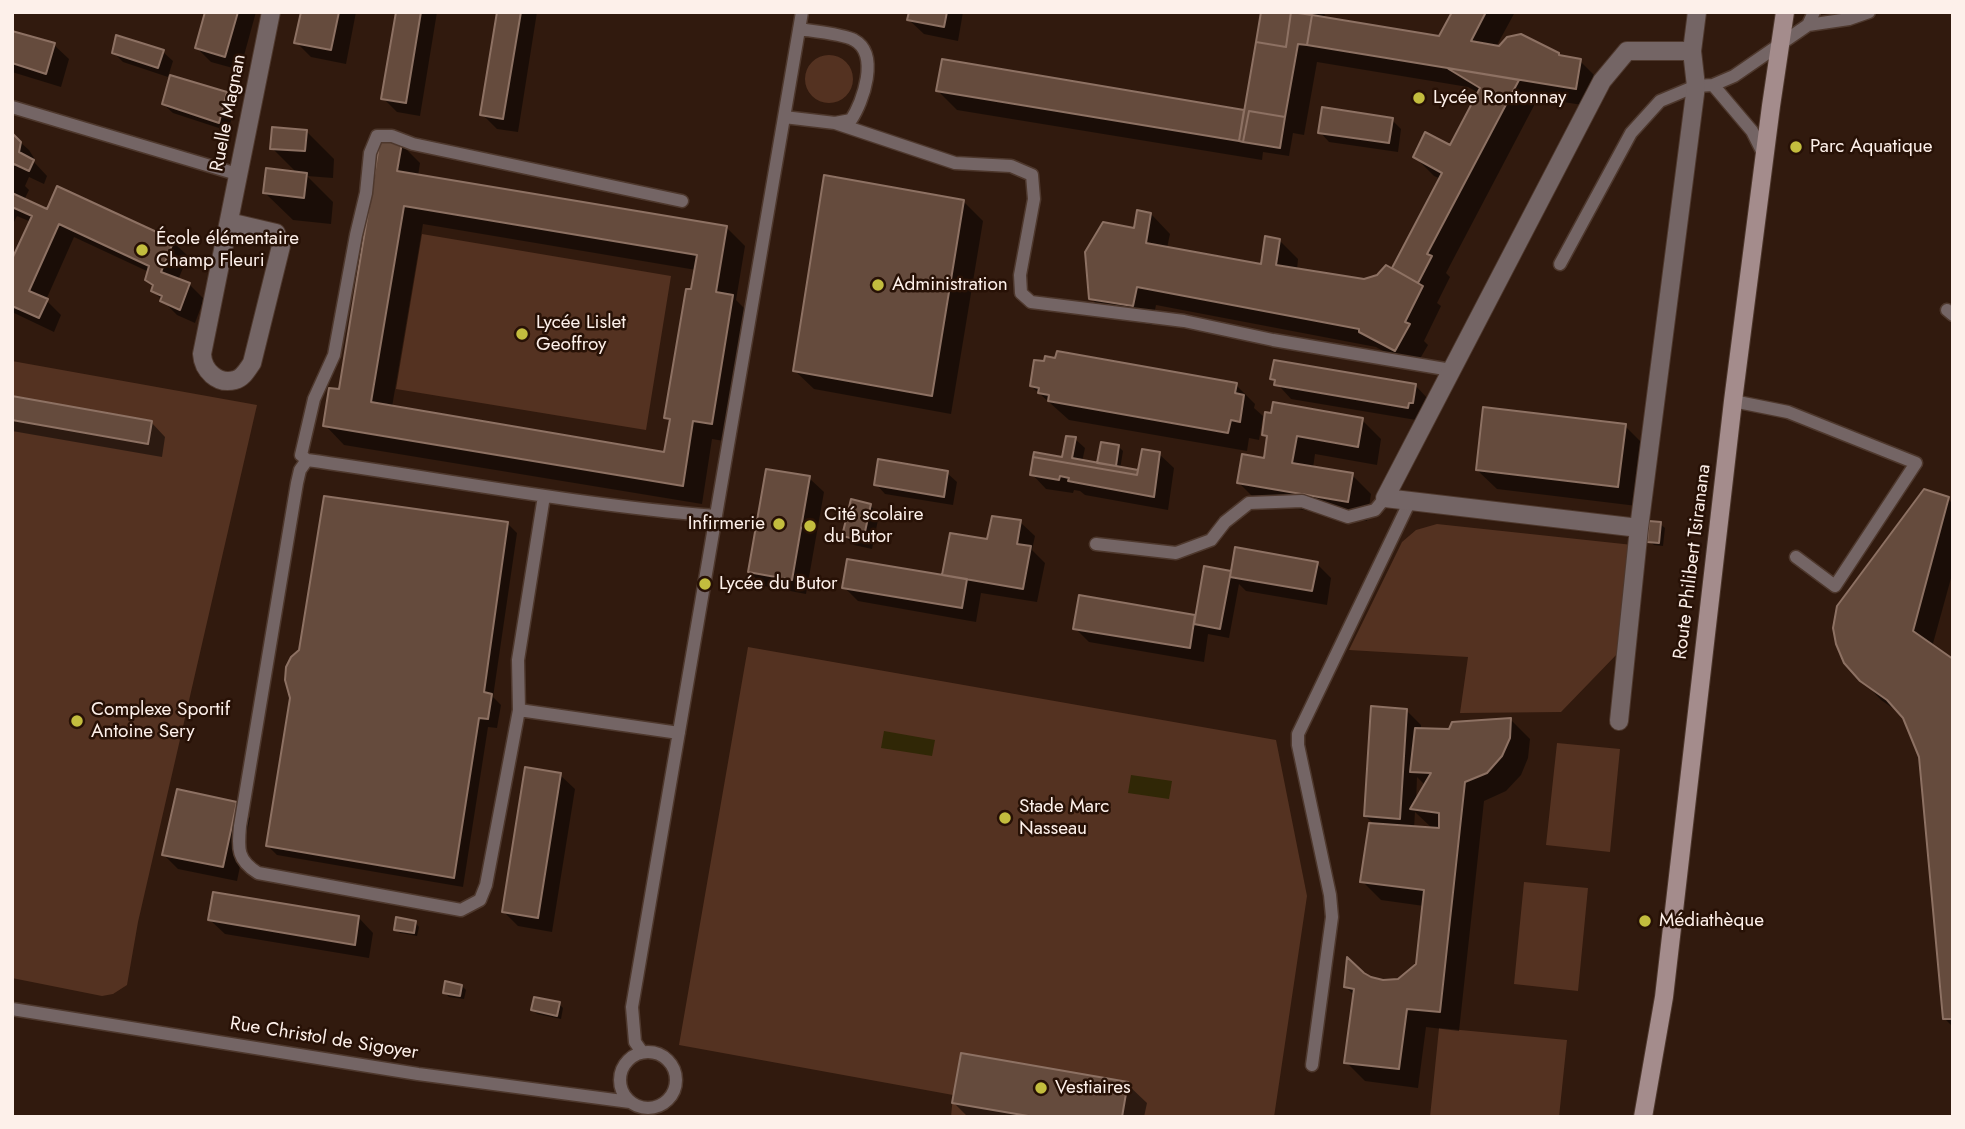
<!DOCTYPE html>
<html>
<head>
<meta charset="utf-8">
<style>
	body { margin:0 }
	#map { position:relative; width:1965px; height:1129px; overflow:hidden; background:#311a0e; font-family:Jost,sans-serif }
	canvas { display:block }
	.frame { position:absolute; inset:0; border:14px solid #fdf0ea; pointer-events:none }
</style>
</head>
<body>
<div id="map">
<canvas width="1965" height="1129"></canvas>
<div class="frame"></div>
</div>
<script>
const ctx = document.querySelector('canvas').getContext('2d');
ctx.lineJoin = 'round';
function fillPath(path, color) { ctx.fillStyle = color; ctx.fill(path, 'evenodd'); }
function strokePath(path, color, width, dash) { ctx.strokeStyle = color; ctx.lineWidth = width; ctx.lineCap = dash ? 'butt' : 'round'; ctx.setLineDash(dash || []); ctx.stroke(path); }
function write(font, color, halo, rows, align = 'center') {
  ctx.font = font + ' Jost,sans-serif'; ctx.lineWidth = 5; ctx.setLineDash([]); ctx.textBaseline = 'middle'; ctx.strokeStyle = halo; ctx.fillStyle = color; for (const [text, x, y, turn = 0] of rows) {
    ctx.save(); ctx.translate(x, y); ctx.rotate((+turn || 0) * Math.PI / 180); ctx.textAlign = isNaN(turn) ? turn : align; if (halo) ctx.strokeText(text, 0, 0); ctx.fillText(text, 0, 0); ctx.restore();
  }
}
const green = new Path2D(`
	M805 79a24 24 0 1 1 48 0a24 24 0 1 1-48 0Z
	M422,234L671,276L646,430L396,389Z
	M12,361L257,405L138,922L127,985L113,994L102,996L12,978Z
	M1437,524L1633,545L1619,652L1561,712L1460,713L1468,657L1349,650L1402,542L1416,530Z
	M748,647L1276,740L1307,896L1274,1117H951L953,1095L679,1045Z
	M1557,743L1620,749L1610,852L1546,845Z
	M1524,882L1588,888L1578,991L1514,984Z
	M1439,1028L1567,1040L1559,1117H1430Z`);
const sand = new Path2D(`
	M884,731L935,740L932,756L881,748Z
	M1131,775L1172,781L1169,799L1128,793Z`);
const shadow = new Path2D(`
	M207,12H256L240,70L211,62L197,48Z
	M302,12H356L346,64L311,57L296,42Z
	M398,12H437L420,116L397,112L383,98Z
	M499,12H537L518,132L497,129L482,114Z
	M911,12H963L958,41L924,34L909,20Z
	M1263,12H1325L1324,19L1440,38L1454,12H1515L1496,47L1558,54L1562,58L1580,61L1599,80L1595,107L1538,98L1446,273L1450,277L1437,303L1441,306L1424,341L1428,345L1414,369L1376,347L1156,305L1152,325L1110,318L1091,298L1135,230L1151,214L1170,234L1167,248L1263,266L1279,240L1298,259L1297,270L1364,281L1393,271L1441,179L1434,176L1415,157L1450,147L1479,93L1468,87L1317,62L1304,135L1293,133L1289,156L1263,152L1262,160L957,110L938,91L943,61L1246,112Z
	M12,33L54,45L69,59L61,87L12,72Z
	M163,52L173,61L168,77L123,62L114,53Z
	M226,93L236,103L228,131L173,113L163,104Z
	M1392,120L1401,129L1398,152L1329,142L1320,132Z
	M306,131L334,159L333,178L307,176L333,202L331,224L293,220L265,193L298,174L272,148Z
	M12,135L29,150L34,158V162L47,176L44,184L29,177L25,186L29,190L24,200L48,212L173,242L188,256L178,280L189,284L204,299L195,323L177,315L153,291L154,287L147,279L149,272L74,237L46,300L61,315L54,332L12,312V264L31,222L17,216L12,226Z
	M401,144L420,163L418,176L726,227L745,246L736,300L752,316L730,442L712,439L702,504L344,445L325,425L341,391ZM423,224L696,270L666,417L671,422L666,454L392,407Z
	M963,201L983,221L951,414L814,389L794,370Z
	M1057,360L1236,385L1255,404L1254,408L1263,416L1259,440L1249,438L1247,451L1069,420L1031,386L1046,363Z
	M1272,378L1415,385L1429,400L1422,421L1291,399Z
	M12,398L151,422L165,437L162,457L12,431Z
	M1362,420L1381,439L1377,465L1315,454L1313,468L1352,475L1371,494L1367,521L1258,502L1238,482L1265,460L1269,439L1263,434Z
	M1625,426L1644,445L1637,506L1497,489L1477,470Z
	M1075,439L1085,448L1082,462L1098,465L1119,447L1123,451L1120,469L1137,472L1159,454L1174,468L1168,510L1085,495L1080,491L1074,490L1073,493L1046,489L1032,474L1064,459Z
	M947,473L957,482L953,505L885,494L876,484Z
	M809,478L824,492L806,594L764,586L749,572Z
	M1948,499L1953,504V571L1932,647L1953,661V1027L1945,1019L1921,757L1903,715L1881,700L1861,679Z
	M870,505L879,515L872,549L854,545L844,536Z
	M1020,522L1035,536L1032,550L1045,563L1037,602L981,593L976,622L858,601L844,587L944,577Z
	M507,523L517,533L493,697L501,705L497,728L488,727L463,887L277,855L268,846L292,698Z
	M1660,524L1665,528L1663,546L1654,545L1649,541Z
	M1317,564L1331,578L1327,605L1246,591L1239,584L1229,638L1208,634L1204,662L1089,642L1075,628L1194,617L1197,619L1206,568L1232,573Z
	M1406,710L1421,725V730L1450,731L1511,720L1530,739L1528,758L1521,775L1506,791L1484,801L1459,1031L1426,1027L1418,1088L1365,1081L1346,1062L1355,996L1346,987L1363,974L1383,982L1398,980L1418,965L1424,906L1381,900L1362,881L1375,825L1365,816ZM1417,777L1426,786L1416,804ZM1415,812L1433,829L1414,828Z
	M560,775L575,789L552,932L518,926L504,912Z
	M236,804L250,818L237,881L178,869L164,855Z
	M359,918L373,933L369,958L225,934L210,920Z
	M415,922L419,927L417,936L400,933L395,929Z
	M462,986L466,990L464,999L449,997L445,993Z
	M559,1004L563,1008L561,1019L537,1014L533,1010Z
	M1127,1084L1147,1103L1144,1117H968L954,1103Z`);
const building = new Path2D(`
	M205,12H238L225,57L195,48Z
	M301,12H339L331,50L294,43Z
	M396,12H421L406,103L381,99Z
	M497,12H521L503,119L480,115Z
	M909,12H947L944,27L907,20Z
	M1261,12H1291L1286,47L1256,42Z
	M1291,12L1312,15L1307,45L1298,44L1285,117L1249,111L1243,142L1239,141L1256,42L1286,47Z
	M1452,12H1486L1471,41L1499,46L1507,37L1521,34L1559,53V55L1581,59L1576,89L1307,45L1312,15L1439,36Z
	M12,31L55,43L46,74L12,63Z
	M116,35L164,50L158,68L112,53Z
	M942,59L1244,110L1239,141L936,91Z
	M1447,68L1519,80L1427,254L1432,256L1418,283L1392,268L1442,173L1413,157L1425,132L1450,145L1480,88Z
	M170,75L227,92L219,123L162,104Z
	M1322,107L1393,118L1389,143L1318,133Z
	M1249,111L1285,117L1280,148L1243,142Z
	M272,127L307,130L305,151L270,149Z
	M12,133L21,142L19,152L34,160L29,171L14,164L12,168Z
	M380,139L402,143L397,171L727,226L716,292L733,295L712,424L693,421L683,486L323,426L329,388L339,389ZM404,206L697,255L691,289H686L664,418L670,419L664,452L371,402Z
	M266,168L307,173L304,198L263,193Z
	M824,175L964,200L932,396L793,371Z
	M57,186L174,240L161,272L190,283L180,310L160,301L162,296L151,291L153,285L145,280L149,266L59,224L29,291L48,299L39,318L12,306V259L32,216L12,207V193L47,209Z
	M1137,210L1151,213L1146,243L1261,264L1265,236L1280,239L1276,265L1364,279L1377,275L1386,265L1423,286L1405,322L1410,324L1395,351L1359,332V329L1137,287L1133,306L1089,299L1085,252L1103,222L1134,228Z
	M1057,351L1237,383L1235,393L1244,395L1240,422L1231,420L1228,433L1048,401L1049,395L1038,393L1039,388L1030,386L1034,360L1044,361L1045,356L1055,358Z
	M1274,360L1416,384L1413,403H1409L1408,408L1274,385L1275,380L1270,379Z
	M12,396L152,421L148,444L12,420Z
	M1273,402L1363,418L1358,447L1297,436L1292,463L1353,473L1348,502L1237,483L1242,454L1264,458L1267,436L1262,435L1265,412L1271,413Z
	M1483,407L1626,424L1618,487L1476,470Z
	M1066,436L1076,437L1072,458L1138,470L1137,475L1033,457L1034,452L1062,457Z
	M1101,442L1119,445L1116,466L1097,463Z
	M1142,449L1160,452L1154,497L1068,481L1069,478L1060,476L1059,480L1030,475L1033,457L1137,475Z
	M878,459L948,471L944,497L874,485Z
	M766,469L810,476L792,580L748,572Z
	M1924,489L1949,497L1913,631L1953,659V1019H1943L1919,757L1903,718L1887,700L1860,681L1844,663L1836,644L1833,628L1837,606Z
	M324,496L508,522L484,692L492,694L488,719L479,718L454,878L266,846L290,698L285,680L286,667L291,657L299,650Z
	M851,499L871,504L863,541L842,536Z
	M992,516L1021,520L1017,544L1031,546L1023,589L942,575L950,533L987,539Z
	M1649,521L1661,522L1659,543L1647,542Z
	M1235,547L1318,562L1312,591L1230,577Z
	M847,559L967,579L962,608L842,588Z
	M1204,566L1231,571L1220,629L1194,624Z
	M1079,595L1195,615L1190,648L1073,629Z
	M1371,706L1407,709L1400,819L1364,816Z
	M1511,718L1510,738L1502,756L1487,773L1465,782L1440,1012L1407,1009L1399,1069L1344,1063L1354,989L1344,987L1347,957L1364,973L1371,977L1383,980L1398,979L1416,964L1424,890L1360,882L1369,823L1439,828V813L1410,809L1431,773L1410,772L1415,728L1449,729L1452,722Z
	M525,767L561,773L538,918L502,912Z
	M177,789L237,802L223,867L162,855Z
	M213,892L359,916L355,945L208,920Z
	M396,917L416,921L414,933L394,930Z
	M445,981L462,985L460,996L443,993Z
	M534,997L560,1002L557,1016L531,1010Z
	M961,1053L1128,1082L1122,1117H1034L952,1103Z`);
const lane = new Path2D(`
	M1808,25L1814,12
	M1713,85L1752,131L1764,155
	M12,107L237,174
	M784,117L835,123L851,120C863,102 880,54 854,40C844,34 812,31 799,29
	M835,123L955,163L1011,166L1032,175L1034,199L1020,275L1021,293L1031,302L1184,321L1273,340L1451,370
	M682,201L413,144L392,136H377L370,153L366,193L356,235L334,355L314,399L301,455L307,460C443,479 579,505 716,516
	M1560,264L1631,133L1660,101L1696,86L1713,85L1734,76L1808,25L1849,19L1869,12
	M1947,310L1953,315
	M1733,401L1788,412L1916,463L1835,586L1796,557
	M307,460L300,470L297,483L240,826C238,849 237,860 258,873L461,910L480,900L486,885L519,710L679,733
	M1096,544L1176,553L1211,540L1225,522L1249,503L1302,501L1348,517L1375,510L1385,498
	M519,710L518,660L544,496
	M12,1009L418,1074L630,1102
	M642,1052L635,1042L632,1007L802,12
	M620 1080a28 28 0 1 1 56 0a28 28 0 1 1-56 0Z
	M1312,1065L1332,917L1330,895L1298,745V734L1410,501`);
const street = new Path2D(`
	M229,222L276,233L281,246L252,363C247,370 243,378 235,380C217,385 203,370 202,354L271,12
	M1639,528L1385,498L1602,81L1627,51H1692
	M1619,721L1639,528L1696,86L1692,51L1697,12`);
const secondary = new Path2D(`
	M1643,1117L1664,997L1733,401L1771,106L1785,12`);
const markers = [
	[1419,98,7,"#c3bd3e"],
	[1796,147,7,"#c3bd3e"],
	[142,250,7,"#c3bd3e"],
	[878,285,7,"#c3bd3e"],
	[522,334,7,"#c3bd3e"],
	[779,524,7,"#c3bd3e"],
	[810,526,7,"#c3bd3e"],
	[705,584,7,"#c3bd3e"],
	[77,721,7,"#c3bd3e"],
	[1005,818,7,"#c3bd3e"],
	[1645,921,7,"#c3bd3e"],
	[1041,1088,7,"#c3bd3e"]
];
const poiNames = [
	["Lycée Rontonnay",1433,98],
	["Parc Aquatique",1810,147],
	["École élémentaire",156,239],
	["Champ Fleuri",156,261],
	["Administration",892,285],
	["Lycée Lislet",536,323],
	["Geoffroy",536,345],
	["Cité scolaire",824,515],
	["du Butor",824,537],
	["Infirmerie",765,524,"right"],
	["Lycée du Butor",719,584],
	["Complexe Sportif",91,710],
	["Antoine Sery",91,732],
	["Stade Marc",1019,807],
	["Nasseau",1019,829],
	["Médiathèque",1659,921],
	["Vestiaires",1055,1088]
];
const streetNames = [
	["Ruelle Magnan",229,113,-79],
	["Route Philibert Tsiranana",1693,562,-83],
	["Rue Christol de Sigoyer",324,1039,9]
];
fillPath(green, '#543221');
fillPath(sand, '#302706');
fillPath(shadow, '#0007');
fillPath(building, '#654b3d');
strokePath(building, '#8d7163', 2);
strokePath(lane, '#4e382d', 15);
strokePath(street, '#4e382d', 20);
strokePath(secondary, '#4e382d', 20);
strokePath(lane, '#746565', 12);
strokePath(street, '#746565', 18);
strokePath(secondary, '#a48c8c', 18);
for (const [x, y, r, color] of markers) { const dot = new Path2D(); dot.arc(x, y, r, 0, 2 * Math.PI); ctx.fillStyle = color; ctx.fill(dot); strokePath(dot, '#271106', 2.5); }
write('19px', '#fdf0ea', '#271106', poiNames, 'left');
write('19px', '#fdf0ea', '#271106', streetNames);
</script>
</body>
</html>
